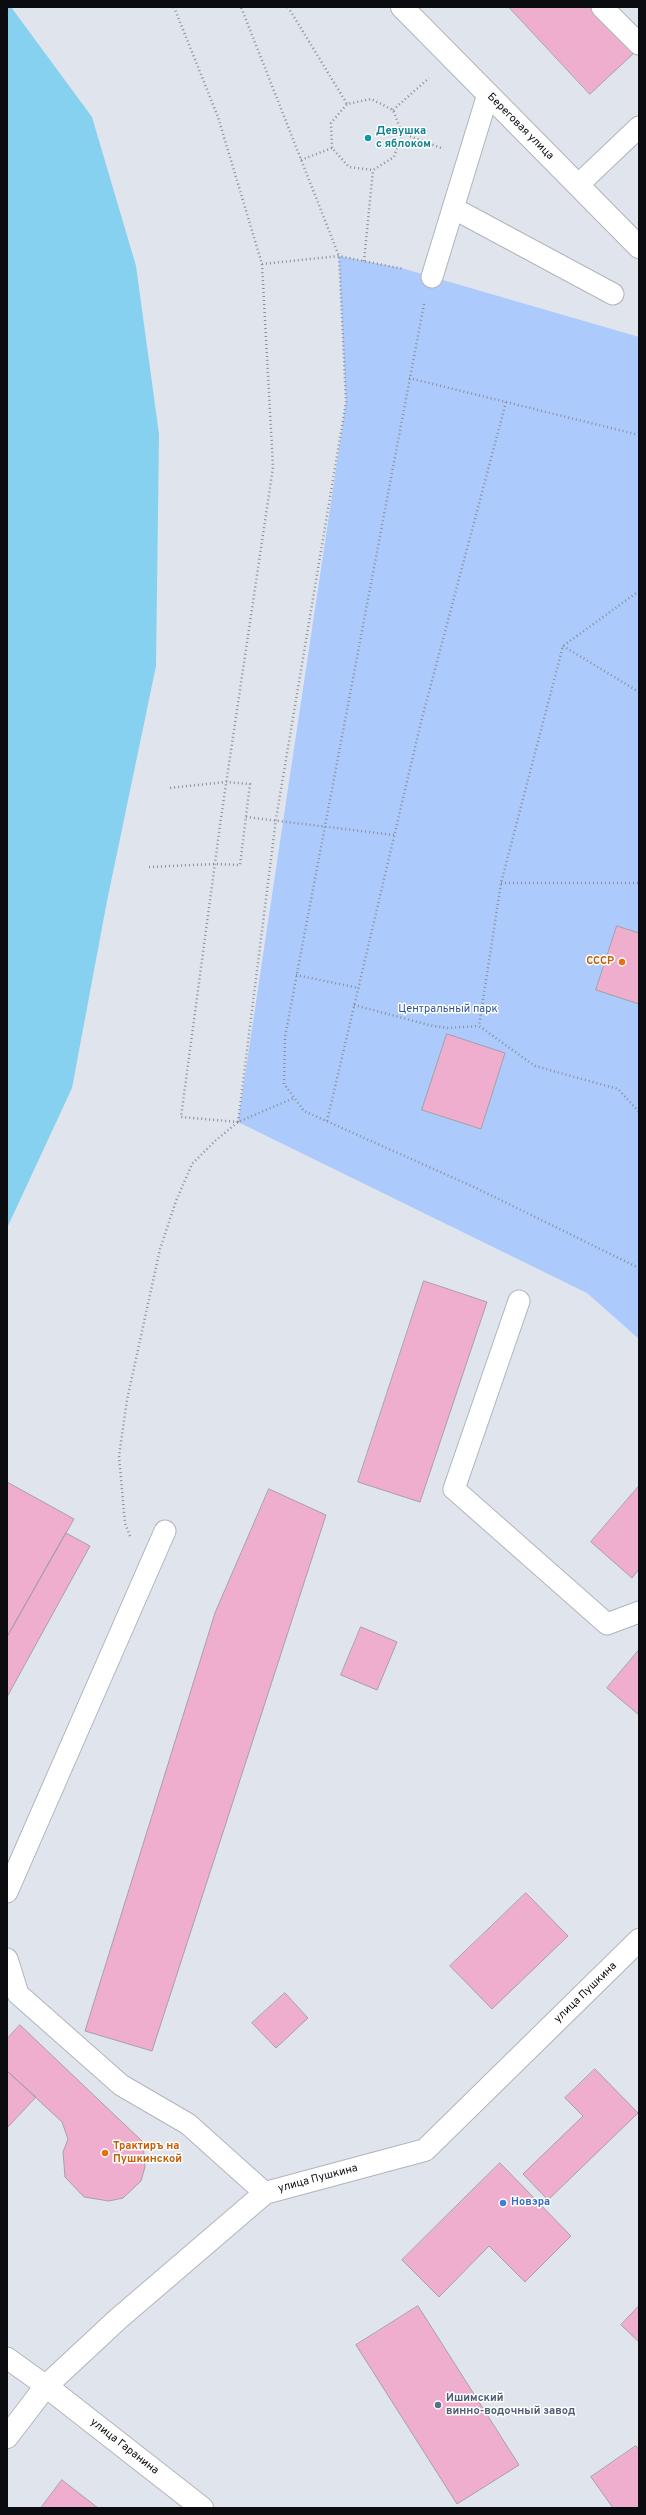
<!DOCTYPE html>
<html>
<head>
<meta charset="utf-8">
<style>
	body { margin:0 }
	#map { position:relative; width:646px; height:2515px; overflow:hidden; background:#dfe4ed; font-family:Overpass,sans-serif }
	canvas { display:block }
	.frame { position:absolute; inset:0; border:8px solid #0a0c0f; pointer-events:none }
</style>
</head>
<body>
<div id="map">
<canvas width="646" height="2515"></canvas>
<div class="frame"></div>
</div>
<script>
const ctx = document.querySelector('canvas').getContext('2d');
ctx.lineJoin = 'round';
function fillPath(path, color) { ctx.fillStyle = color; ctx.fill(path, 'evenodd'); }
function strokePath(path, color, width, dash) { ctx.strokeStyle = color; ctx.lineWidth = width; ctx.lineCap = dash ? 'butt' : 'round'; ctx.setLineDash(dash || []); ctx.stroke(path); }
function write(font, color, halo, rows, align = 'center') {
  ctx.font = font + ' Overpass,sans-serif'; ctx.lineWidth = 3; ctx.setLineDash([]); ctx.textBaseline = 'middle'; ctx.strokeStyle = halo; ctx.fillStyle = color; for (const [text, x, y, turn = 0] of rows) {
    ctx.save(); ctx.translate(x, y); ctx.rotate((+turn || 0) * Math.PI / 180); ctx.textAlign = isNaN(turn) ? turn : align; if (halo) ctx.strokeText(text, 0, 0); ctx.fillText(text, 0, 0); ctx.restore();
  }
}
const green = new Path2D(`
	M339,256L405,269L639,337V1339L587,1293L238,1122L346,402Z`);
const water = new Path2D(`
	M7,7H11L92,117L136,266L159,434L156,666L107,901L72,1088L7,1228Z`);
const building = new Path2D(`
	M509,7H591L634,53L590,94Z
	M617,926L639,933V1004L596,990Z
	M447,1034L505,1053L481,1129L422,1110Z
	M424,1281L487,1302L420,1502L358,1482Z
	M7,1482L74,1519L7,1637Z
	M639,1486V1569L632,1578L591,1542Z
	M269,1489L326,1515L152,2051L85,2031L215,1613Z
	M66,1533L90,1546L7,1697V1637Z
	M361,1627L397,1642L377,1690L341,1675Z
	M639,1650V1715L607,1688Z
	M526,1893L568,1936L492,2009L450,1966Z
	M285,1993L308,2018L276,2048L252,2023Z
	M20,2025L143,2142L145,2167L141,2181L123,2198L109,2201L84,2197L65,2177L63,2152L68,2139L62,2122L7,2071V2039Z
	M595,2069L638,2113L548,2200L523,2174L583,2116L565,2098Z
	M7,2071L36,2097L7,2128Z
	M500,2163L571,2236L525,2282L489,2246L439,2297L402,2260Z
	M418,2306L519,2465L457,2504L356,2345Z
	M639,2306V2342L621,2325Z
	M636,2446L639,2450V2508H613L591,2477Z
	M62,2480L98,2508H41Z`);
const path = new Path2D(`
	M174,7L218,117L262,264L273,467L221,818L181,1117L238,1122
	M288,7L347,104
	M393,110L429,78
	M402,133L394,157L373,170L349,167L332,148L331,123L347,104L371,99L393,110L402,133L441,148
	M301,160L332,148
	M364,261L373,170
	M262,264L339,256L404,269
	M424,304L285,1037L284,1084L304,1111L476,1188L639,1268
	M409,378L639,435
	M639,591L563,646L501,883L479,1026L535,1066L618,1089L639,1112
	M563,646L639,692
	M246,817L394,835
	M149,867L215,864L240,865L250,784L226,782L169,788
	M501,883H639
	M296,975L359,988
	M354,1005L433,1026L449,1028L479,1026
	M327,1121L421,722L506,402
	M238,1122L276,819L346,402L339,256L241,7
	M130,1536L125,1523L119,1456L127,1400L160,1249L176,1201L192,1164L215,1141L238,1122L294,1098`);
const lane = new Path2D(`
	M602,7L639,44
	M578,185L639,127
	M453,208L613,294
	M432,277L488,94
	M519,1301L454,1489L607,1624L639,1612
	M7,1892L165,1531
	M7,1959L18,1994L121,2085L188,2124L265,2193
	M7,2358L46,2386`);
const street = new Path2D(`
	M402,7L639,247
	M46,2386L202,2508
	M7,2437L46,2386L118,2319L265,2193L425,2150L639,1940`);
const markers = [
	[368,138,4,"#0f9aa8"],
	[622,962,4,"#e8710a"],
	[105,2153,4,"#e8710a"],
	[503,2203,4,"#3f7fe0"],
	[438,2405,4,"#5c6f8a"]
];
const streetNames = [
	["Береговая улица",520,127,45],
	["улица Пушкина",586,1993,-44],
	["улица Пушкина",318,2179,-15],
	["улица Гаранина",124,2447,38]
];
const cultureNames = [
	["Девушка",376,132],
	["с яблоком",376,145]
];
const foodNames = [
	["СССР",614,962],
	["Трактиръ на",113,2147,"left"],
	["Пушкинской",113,2160,"left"]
];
const parkNames = [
	["Центральный парк",448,1010]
];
const shopNames = [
	["Новэра",511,2203]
];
const serviceNames = [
	["Ишимский",446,2399],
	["винно-водочный завод",446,2412]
];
fillPath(green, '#accafc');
fillPath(water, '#86d1ef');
fillPath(building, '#efaece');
strokePath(building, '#a99fa4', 1);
strokePath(lane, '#b0b5bd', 23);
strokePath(street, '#b0b5bd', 24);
strokePath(path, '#8b8f95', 2.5, [1, 3]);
strokePath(lane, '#fff', 21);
strokePath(street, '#fff', 22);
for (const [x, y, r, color] of markers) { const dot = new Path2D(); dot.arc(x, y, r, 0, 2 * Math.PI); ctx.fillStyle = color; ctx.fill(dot); strokePath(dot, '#fff', 1.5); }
write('11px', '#0a0c0f', '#fff', streetNames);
write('bold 11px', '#0d838f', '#fff', cultureNames, 'left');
write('bold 11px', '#c56008', '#fff', foodNames, 'right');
write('11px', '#2e5395', '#fff', parkNames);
write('bold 11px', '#366cbe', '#fff', shopNames, 'left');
write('bold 11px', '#4e5e75', '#fff', serviceNames, 'left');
</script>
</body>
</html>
